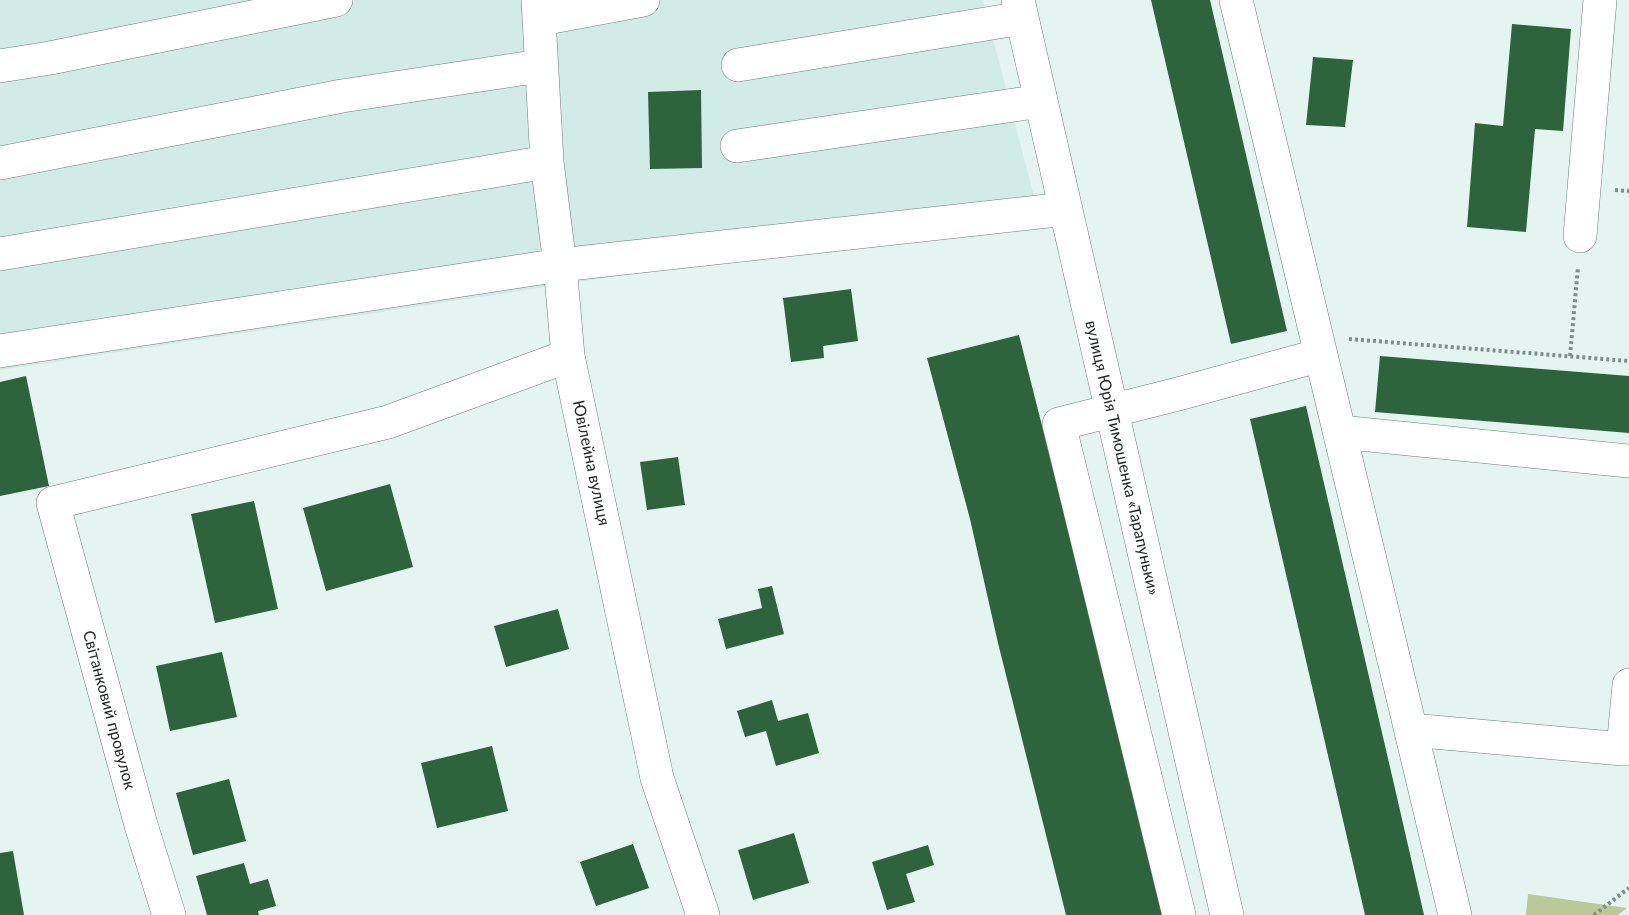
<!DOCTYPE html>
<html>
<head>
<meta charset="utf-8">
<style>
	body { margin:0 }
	canvas { display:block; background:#e4f5f1 }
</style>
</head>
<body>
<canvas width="1629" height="915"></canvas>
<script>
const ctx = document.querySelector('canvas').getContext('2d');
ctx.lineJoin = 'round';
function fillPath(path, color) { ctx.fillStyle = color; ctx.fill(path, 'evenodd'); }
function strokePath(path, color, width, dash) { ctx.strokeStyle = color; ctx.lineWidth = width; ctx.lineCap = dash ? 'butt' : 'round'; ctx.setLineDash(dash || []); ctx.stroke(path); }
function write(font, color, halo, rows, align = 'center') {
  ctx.font = font + ' Lato,sans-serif'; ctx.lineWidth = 6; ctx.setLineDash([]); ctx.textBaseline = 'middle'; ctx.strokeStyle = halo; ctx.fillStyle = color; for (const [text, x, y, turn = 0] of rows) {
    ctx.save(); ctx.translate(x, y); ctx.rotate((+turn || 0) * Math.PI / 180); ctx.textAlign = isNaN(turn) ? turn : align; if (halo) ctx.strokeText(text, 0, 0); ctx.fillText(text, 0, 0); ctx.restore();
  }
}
const built = new Path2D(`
	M0,0H983L1038,212L0,370Z`);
const green = new Path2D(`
	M1528,894L1627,908L1618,915H1526Z`);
const building = new Path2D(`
	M1151,0H1210L1287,331L1231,344Z
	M1512,24L1571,29L1563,131L1535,129L1526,232L1467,227L1475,123L1503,126Z
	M1313,57L1353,60L1345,127L1306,125Z
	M701,90L702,168L650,169L648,92Z
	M851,289L858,341L823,346L824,358L791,362L783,298Z
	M1019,335L1092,623L1164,915H1066L998,643L970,519L927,358Z
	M1380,356L1629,376V433L1375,412Z
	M26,376L49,486L0,496V382Z
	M1306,406L1393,780L1424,915H1365L1250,419Z
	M678,457L685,505L647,510L640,462Z
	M390,484L413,567L326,591L303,508Z
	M254,501L278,609L215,623L191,514Z
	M772,586L784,634L726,649L718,619L762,608L758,589Z
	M558,609L569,649L506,667L494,626Z
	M222,652L237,717L170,731L156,666Z
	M772,700L778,721L808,713L819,753L776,766L766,731L745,737L737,711Z
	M492,746L508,811L437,828L421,763Z
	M229,779L246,841L193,855L176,793Z
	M794,833L809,883L753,900L738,850Z
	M633,844L649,888L596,906L580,862Z
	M928,845L934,865L906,874L915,902L887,910L872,862Z
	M13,851L24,915H0V853Z
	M244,863L250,884L268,879L276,906L258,911L259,915H207L196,876Z`);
const path = new Path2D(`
	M1615,190L1629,191
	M1349,339L1629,361
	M1570,356L1578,267
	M1594,915L1629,888`);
const minor = new Path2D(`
	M538,0L547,162L560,265L568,356L657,778L703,915
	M1018,0L1227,915
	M1236,0L1455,915
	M541,19L643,0
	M738,65L1022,18
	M0,66L50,58L336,0
	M737,146L1041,101
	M0,163L342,96L540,66
	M1580,236L1600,0
	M0,254L547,162
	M0,351L560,265L1066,209
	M1340,432L1629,461
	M1411,730L1623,749L1629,685
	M169,915L141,825L53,503L388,422L568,356
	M1179,915L1059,424L1178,394L1321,355`);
const streetNames = [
	["вулиця Юрія Тимошенка «Тарапуньки»",1122,458,77],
	["Ювілейна вулиця",591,463,78],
	["Світанковий провулок",109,710,75]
];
fillPath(built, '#d1ebe6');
fillPath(green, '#bbc996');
fillPath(building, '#2d643c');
strokePath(minor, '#6d7d7a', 34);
strokePath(path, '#818d8a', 4, [3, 3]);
strokePath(minor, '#fff', 33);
write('16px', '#212726', '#fff', streetNames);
</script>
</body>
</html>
